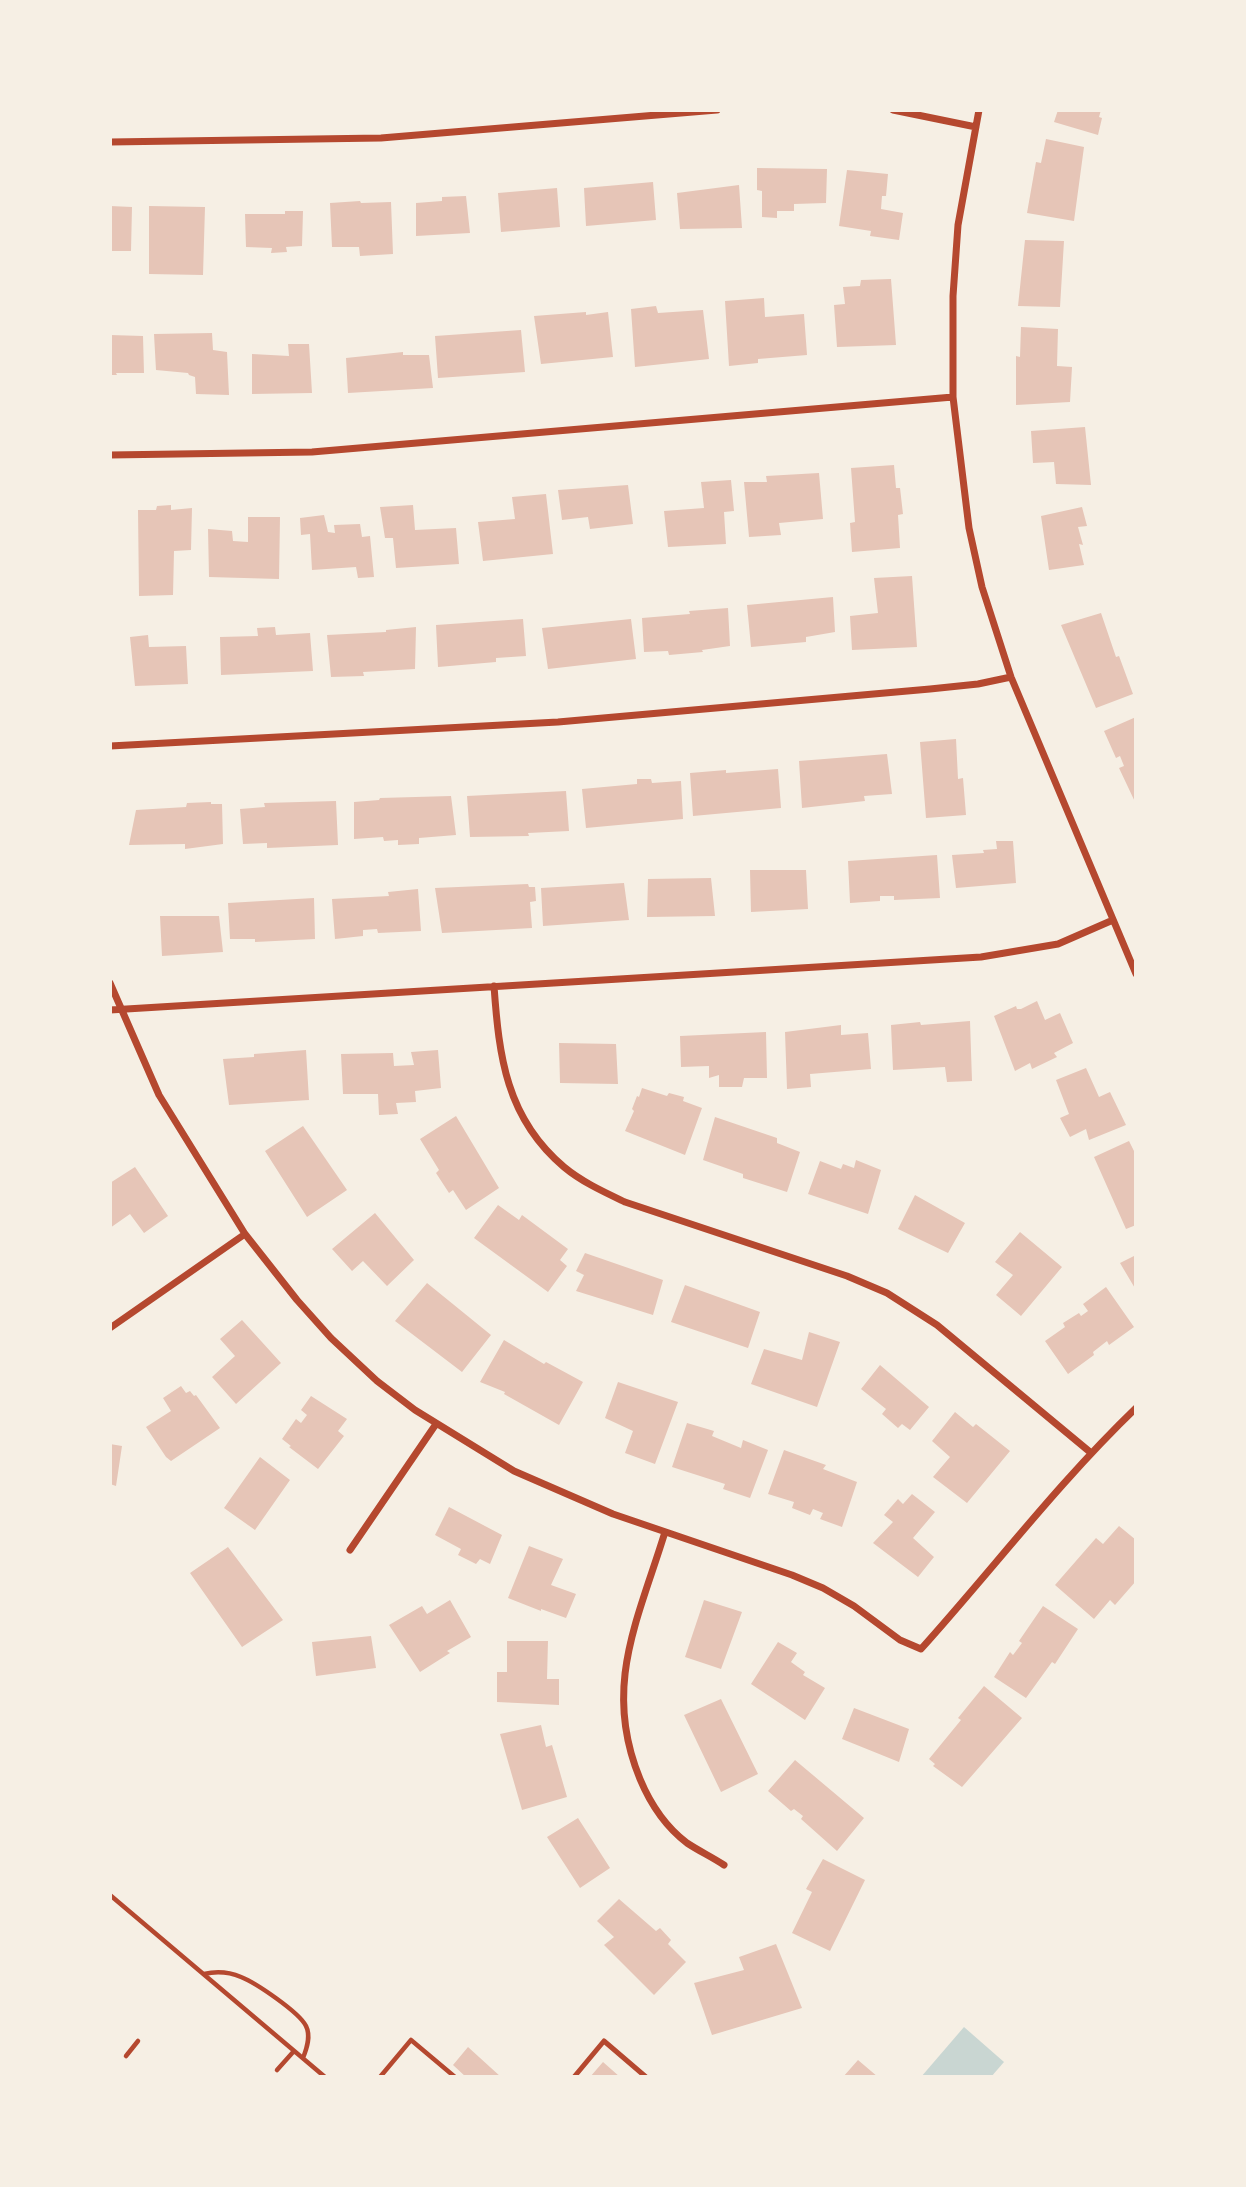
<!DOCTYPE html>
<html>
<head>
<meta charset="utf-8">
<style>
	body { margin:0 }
	#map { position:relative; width:1246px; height:2187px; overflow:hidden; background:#f6efe4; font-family:"Roboto Serif",serif }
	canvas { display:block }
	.frame { position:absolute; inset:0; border:112px solid #f6efe4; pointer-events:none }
</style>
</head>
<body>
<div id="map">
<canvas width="1246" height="2187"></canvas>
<div class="frame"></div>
</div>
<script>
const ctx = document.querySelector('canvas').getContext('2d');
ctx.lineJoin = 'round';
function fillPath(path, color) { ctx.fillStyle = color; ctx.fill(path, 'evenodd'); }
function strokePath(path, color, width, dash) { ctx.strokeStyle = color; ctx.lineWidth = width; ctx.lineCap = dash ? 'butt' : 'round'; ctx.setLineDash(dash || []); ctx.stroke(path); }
const water = new Path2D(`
	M964,2027L1004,2062L991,2077H921Z`);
const building = new Path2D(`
	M1058,110H1101L1099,117L1102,118L1098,135L1054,122Z
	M1046,139L1084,147L1074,221L1027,213L1036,162L1041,163Z
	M757,168L827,169L826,203L794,204V211H777V218L762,217V191L757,190Z
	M847,170L888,174L886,196H882L881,209L903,213L899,240L870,236L871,231L839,226Z
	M653,182L656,220L586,226L584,188Z
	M739,185L742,228L680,229L677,193Z
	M557,188L560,227L501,232L498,193Z
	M466,196L470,233L416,236V203L442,201V197Z
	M360,201L361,203L391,202L393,254L360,256L359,247H332L330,203Z
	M110,206L132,207L131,251H110Z
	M149,206L205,207L203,275L149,274Z
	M285,211H303L302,246L286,247L287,252L271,253L272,248L246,247L245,214H285Z
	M1025,240L1064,241L1060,307L1018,306Z
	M891,279L896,345L837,347L834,305L845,304L843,287L860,286L861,280Z
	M764,298L765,317L804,314L807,355L758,359V363L729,366L725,301Z
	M656,306L658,313L703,310L709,359L635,367L631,309Z
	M586,312V315L608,312L613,357L541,364L534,316Z
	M1021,327L1058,329L1057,366L1072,367L1070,402L1016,405V356L1020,357Z
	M521,330L525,372L438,378L435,336Z
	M212,333L213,350L227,352L229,395L196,394L195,377L189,375L188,373L156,370L154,334Z
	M110,335L143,336L144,373H116L117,375H110Z
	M288,344H309L312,393L252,394V354L289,356Z
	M403,352V355H429L433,388L348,393L346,358Z
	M1085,427L1091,485L1056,484L1054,462L1033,463L1031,431Z
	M894,465L896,488H900L903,514L898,515L900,548L852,552L850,523L855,522L851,468Z
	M819,473L823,519L779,523L781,535L749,537L744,482H767L766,476Z
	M731,480L734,511L724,512L726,544L668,547L664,511L704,508L701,482Z
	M628,485L633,524L590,529L588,517L562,520L558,490Z
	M546,494L553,554L483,561L478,522L515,519L512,497Z
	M171,505V510L192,508L191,550L174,551L173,595L139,596L138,510H156L157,506Z
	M413,505L415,530L456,528L459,564L396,568L393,538H385L380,507Z
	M1082,507L1087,526L1078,527L1083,545L1079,544L1084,565L1049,570L1041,516Z
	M324,515L328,532L335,533L334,525L360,524L362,537L370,536L374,577L358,578L356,567L312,570L310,534L301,535L300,518Z
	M248,517H280L279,579L209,577L208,529L232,531L233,541L248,542Z
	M912,576L917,647L852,650L850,616L878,613L874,578Z
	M833,597L835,632L806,637V642L751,647L747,605Z
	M728,608L730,646L702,650L703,652L669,655L668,651L644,652L642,618L690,614L689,611Z
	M1101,613L1116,657L1119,656L1133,694L1096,708L1061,625Z
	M523,619L526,656L496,658V662L438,667L436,625Z
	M631,619L636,659L548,669L542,628Z
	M275,627L276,635L310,633L313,671L221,675L220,637L258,636L257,628Z
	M416,627L415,669L363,672L364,676L331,677L327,635L386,632V630Z
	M148,635L149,647L186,646L188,684L135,686L130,637Z
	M1136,717V804L1119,768L1124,766L1120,756L1116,758L1104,731Z
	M956,739L958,779L963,778L966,815L926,818L920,742Z
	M887,754L892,794L864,796L865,801L802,808L799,761Z
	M778,769L781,808L693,816L690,773L726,770V773Z
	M637,779H651L652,783L681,781L683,819L586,828L582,789L637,784Z
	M566,791L569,831L528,833L529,836L470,837L467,796Z
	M451,796L456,835L419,838V844L398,845V840L384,841L383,837L354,839V802L379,800L380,798Z
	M336,801L338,845L267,848V843L243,844L240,809L265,807L264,803Z
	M211,802V804H222L223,844L185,849V844L129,845L136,810L186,807L187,803Z
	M996,841H1013L1016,883L956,888L952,855L984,853L983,850L997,849Z
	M937,855L940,898L894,900V896H880V901L850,903L848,861Z
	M750,870H806L808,909L751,912Z
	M711,878L715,916L647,917L648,879Z
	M624,883L629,920L543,926L541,888Z
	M528,884L529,887H535L536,901L530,902L532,928L442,933L435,888Z
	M418,889L421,931L378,933L377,929L363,930V936L335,939L332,899L389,896L388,892Z
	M314,898L315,939L255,942V939H230L228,903Z
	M160,916H219L223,952L162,956Z
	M1037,1001L1045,1020L1060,1013L1073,1043L1054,1053L1057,1057L1032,1069L1030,1063L1015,1071L994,1016L1016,1006L1017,1009H1021Z
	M970,1021L972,1081L947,1082L945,1067L893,1070L891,1025L920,1022L921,1025Z
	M841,1025V1035L868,1033L871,1069L810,1074L811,1087L787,1089L785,1032Z
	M766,1032L767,1078H744L742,1087H719V1075L709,1078V1066L681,1067L680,1036Z
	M559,1043L616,1044L618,1084L560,1083Z
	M306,1050L309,1100L229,1105L223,1059L254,1057V1054Z
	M438,1050L441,1088L415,1091L416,1102L396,1103L398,1114L379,1115L378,1094H343L341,1054L393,1053L394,1066L414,1065L411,1052Z
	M1086,1068L1099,1097L1110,1092L1126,1125L1089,1140L1086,1129L1070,1137L1060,1118L1069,1114L1056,1080Z
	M642,1088L667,1096L669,1093L684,1097L683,1101L702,1108L685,1155L625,1131L634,1111L632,1109L637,1096L639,1097Z
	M456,1116L499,1188L466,1210L453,1190L449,1193L436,1173L439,1170L420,1139Z
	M715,1117L777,1138V1143L800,1152L787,1192L743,1178V1174L703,1160Z
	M303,1126L347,1190L307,1217L265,1151Z
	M1129,1141L1136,1155V1225L1126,1229L1094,1157Z
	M856,1160L881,1170L868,1214L808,1194L820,1161L841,1169L843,1164L854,1168Z
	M135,1167L168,1216L144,1233L130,1214L110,1228V1183Z
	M915,1195L965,1223L948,1253L898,1229Z
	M498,1205L519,1220L522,1215L568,1249L560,1260L567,1266L548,1292L474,1238Z
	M375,1213L414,1260L387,1286L363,1261L352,1271L332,1249Z
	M1020,1232L1062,1267L1021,1316L996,1295L1013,1275L995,1262Z
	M585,1253L663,1280L653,1315L576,1291L584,1275L576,1271Z
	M1136,1255V1290L1120,1263Z
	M427,1283L491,1335L462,1372L395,1321Z
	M685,1285L760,1312L748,1348L671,1322Z
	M1106,1287L1134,1327L1109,1345L1107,1341L1093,1352L1094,1355L1068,1374L1045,1341L1065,1327L1063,1323L1079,1313L1081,1316L1088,1311L1083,1304Z
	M242,1320L281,1363L236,1404L212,1377L235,1356L220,1339Z
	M809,1332L840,1342L817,1407L751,1384L764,1349L802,1360Z
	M504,1340L544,1364L546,1362L583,1382L559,1425L504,1394L505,1392L480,1382Z
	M880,1365L929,1407L910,1430L902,1424L898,1428L882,1414L886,1409L861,1389Z
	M618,1382L678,1402L655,1464L625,1453L633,1431L605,1418Z
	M181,1386L186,1393L190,1391L194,1396L196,1395L220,1428L171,1461L166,1457L146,1427L171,1411L163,1398Z
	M311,1396L347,1419L338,1431L344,1436L318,1469L289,1447L291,1446L282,1439L296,1419L301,1423L307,1415L301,1410Z
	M955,1412L973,1427L976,1424L1010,1451L967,1503L933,1477L950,1457L932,1441Z
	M687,1423L714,1431L712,1436L741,1448L743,1440L768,1450L750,1498L723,1489L725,1484L672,1467Z
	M110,1444L122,1446L116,1486L110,1484Z
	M784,1450L826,1465L823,1469L857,1482L842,1527L820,1519L823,1513L813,1509L810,1515L792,1508L794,1502L768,1494Z
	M260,1457L290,1480L255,1530L224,1508Z
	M912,1494L935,1512L913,1538L934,1557L918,1577L873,1543L893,1522L884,1515L898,1499L903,1504Z
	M449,1507L502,1535L490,1564L480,1559L476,1564L458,1555L461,1549L435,1535Z
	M1119,1526L1136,1540V1581L1115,1605L1110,1600L1094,1619L1055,1585L1096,1538L1103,1544Z
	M529,1546L563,1559L551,1585L576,1594L566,1618L541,1609V1611L508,1598Z
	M228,1547L283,1620L242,1647L190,1573Z
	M450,1600L471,1637L447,1651L450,1653L420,1672L389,1625L422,1606L427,1614Z
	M704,1600L742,1612L721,1669L685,1657Z
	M1043,1606L1078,1629L1055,1664L1052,1662L1026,1698L994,1677L1010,1652L1013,1655L1022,1643L1019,1641Z
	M371,1636L376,1668L316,1676L312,1642Z
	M507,1641H548L547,1679H559V1705L497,1702V1672H507Z
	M778,1642L797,1653L791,1662L805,1672L803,1675L825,1688L805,1720L751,1684Z
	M984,1686L1022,1718L962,1787L933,1766L935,1764L929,1759L961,1720L958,1718Z
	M721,1699L758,1774L721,1792L684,1715Z
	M854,1708L909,1729L899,1762L842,1739Z
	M541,1725L546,1747L552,1745L567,1797L522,1810L500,1734Z
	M795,1760L864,1818L837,1851L801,1819L803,1816L794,1809L791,1811L768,1791Z
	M578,1818L610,1868L580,1888L547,1837Z
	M823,1859L865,1880L830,1951L792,1933L812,1892L806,1889Z
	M619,1899L656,1931L660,1928L671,1940L668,1944L686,1962L654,1995L604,1945L614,1937L597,1921Z
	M776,1944L802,2008L712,2035L694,1983L744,1970L739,1957Z
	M468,2047L501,2077H466L453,2065Z
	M858,2060L878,2077H843Z
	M603,2062L620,2077H590Z`);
const path = new Path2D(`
	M110,1895L325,2077
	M204,1974C217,1971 229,1972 241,1977C256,1983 299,2012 306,2026C311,2036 307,2048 303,2058
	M126,2056L138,2041
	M277,2070L294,2051
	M380,2077L411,2040L455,2077`);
const service = new Path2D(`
	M574,2077L604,2041L646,2077`);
const minor = new Path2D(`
	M893,110L976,127
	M979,110L958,225L953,296V397L969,528L982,587L1011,677L1136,974
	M110,142L381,138L717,110
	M110,455L312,452L953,397
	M110,746L558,722L930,689L978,684L1011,677
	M110,983L159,1095L245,1234L297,1300L331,1338L377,1381L415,1410L514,1471L613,1514L792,1575L823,1588L854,1606L900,1640L921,1649C993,1569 1058,1483 1136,1408
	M494,986C499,1056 506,1118 564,1167C582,1182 604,1192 625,1202L847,1276L887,1293L937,1325L1090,1452
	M110,1010L981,957L1058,944L1113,920
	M110,1328L245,1234
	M665,1532C638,1620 602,1687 640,1779C650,1803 666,1827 687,1843C699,1851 712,1857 724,1865
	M350,1550L436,1424`);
fillPath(water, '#c9d6d2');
fillPath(building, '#e6c5b7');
strokePath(path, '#b5482f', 4.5);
strokePath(service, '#b5482f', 5);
strokePath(minor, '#b5482f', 7);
</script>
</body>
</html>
